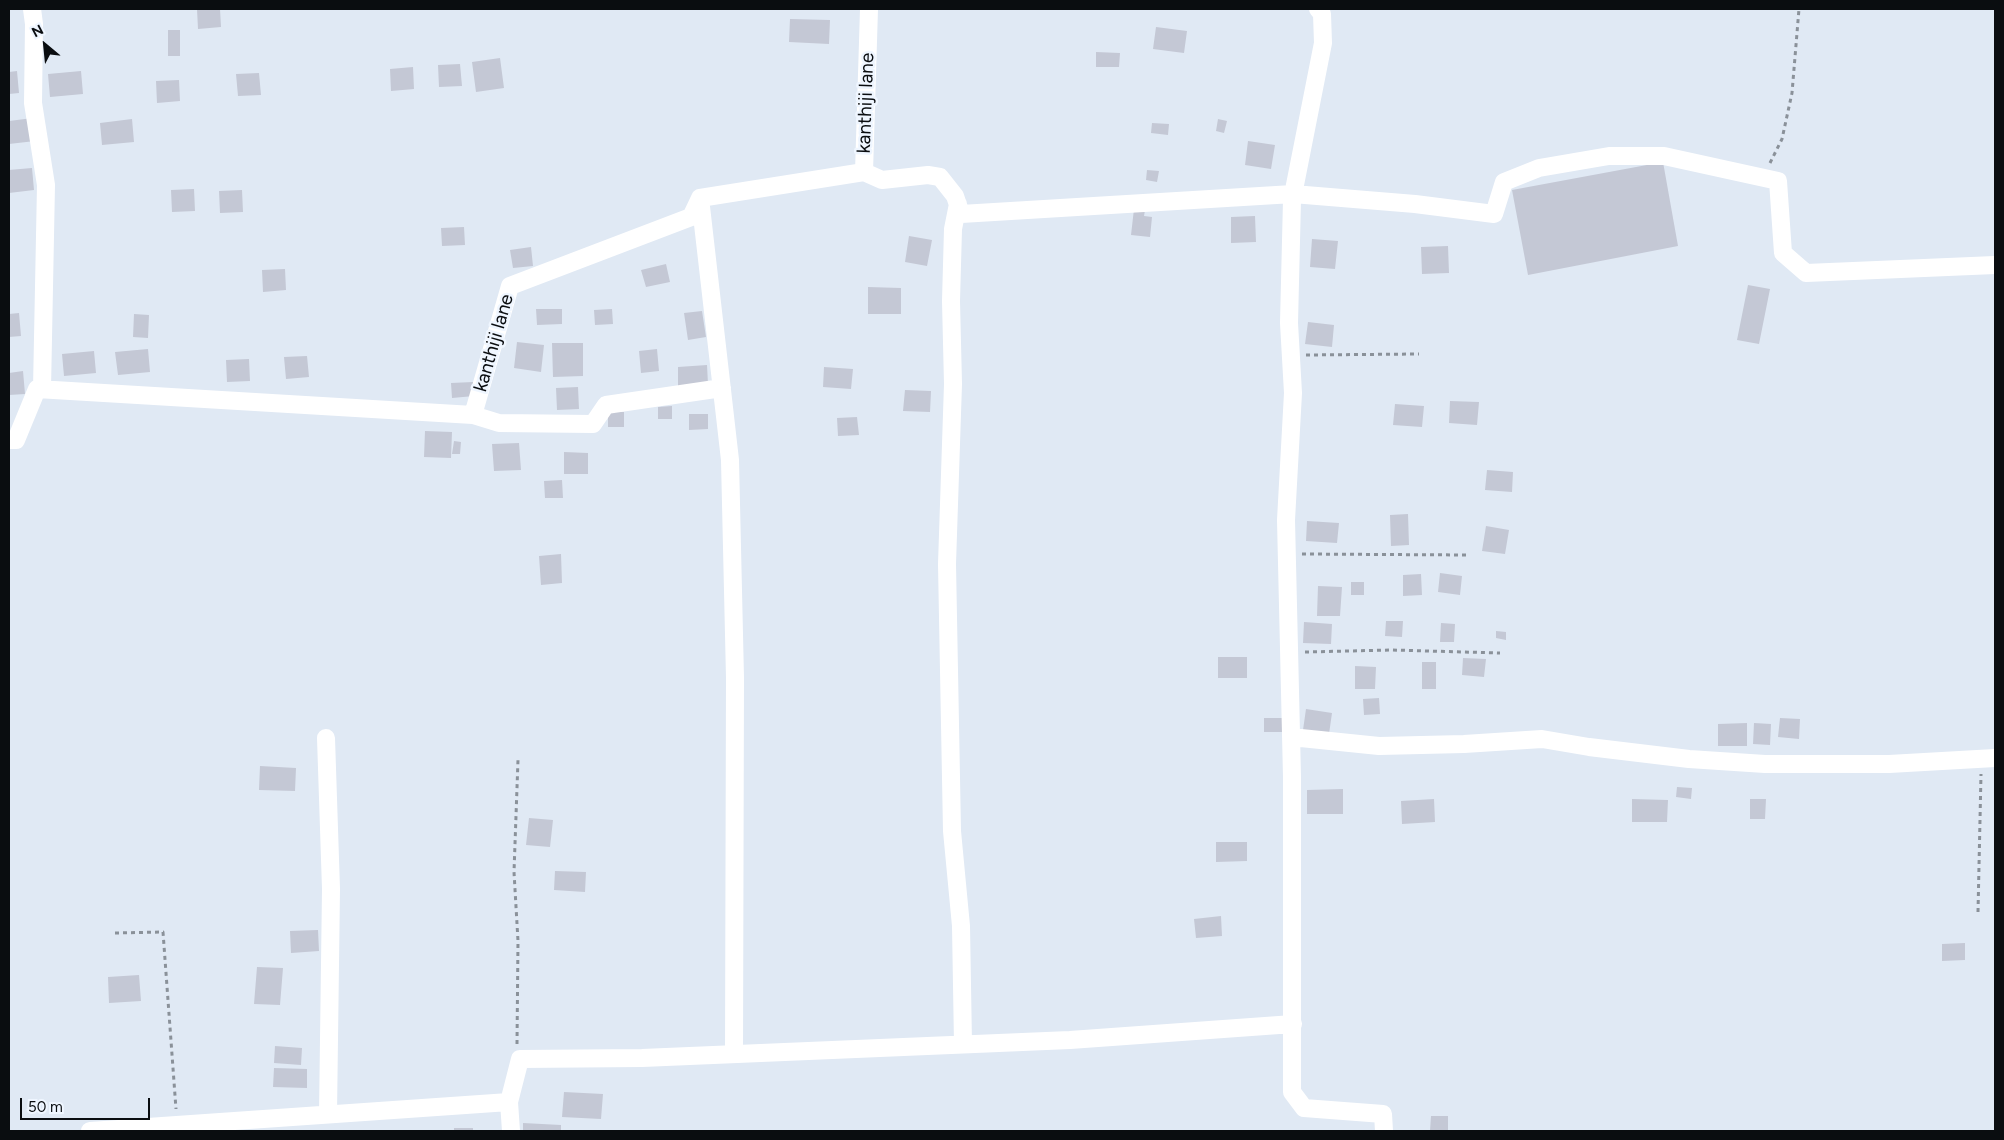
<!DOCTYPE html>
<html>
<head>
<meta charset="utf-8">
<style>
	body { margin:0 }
	#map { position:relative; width:2004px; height:1140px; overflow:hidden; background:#e0e9f4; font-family:Figtree,sans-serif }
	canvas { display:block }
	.frame { position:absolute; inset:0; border:10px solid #0a0d10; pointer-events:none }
	.north { position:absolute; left:20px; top:20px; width:50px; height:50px; -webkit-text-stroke:4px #eff6ff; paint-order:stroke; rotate:332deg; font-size:14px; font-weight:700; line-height:20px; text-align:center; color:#0a0d10 }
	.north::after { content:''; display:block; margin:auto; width:18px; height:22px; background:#0a0d10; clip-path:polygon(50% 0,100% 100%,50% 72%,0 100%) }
	.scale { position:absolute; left:20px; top:1098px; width:130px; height:22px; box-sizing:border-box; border:2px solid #0a0d10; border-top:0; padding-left:6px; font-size:15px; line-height:18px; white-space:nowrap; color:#0a0d10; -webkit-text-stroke:4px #eff6ff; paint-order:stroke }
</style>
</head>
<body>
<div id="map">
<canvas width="2004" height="1140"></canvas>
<div class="frame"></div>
<div class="north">N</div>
<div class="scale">50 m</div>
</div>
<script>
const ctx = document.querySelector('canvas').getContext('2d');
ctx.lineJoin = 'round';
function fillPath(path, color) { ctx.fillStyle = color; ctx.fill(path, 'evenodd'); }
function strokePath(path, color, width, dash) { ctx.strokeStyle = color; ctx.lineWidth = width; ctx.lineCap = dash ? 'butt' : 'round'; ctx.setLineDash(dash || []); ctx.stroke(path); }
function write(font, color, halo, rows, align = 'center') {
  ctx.font = font + ' Figtree,sans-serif'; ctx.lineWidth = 5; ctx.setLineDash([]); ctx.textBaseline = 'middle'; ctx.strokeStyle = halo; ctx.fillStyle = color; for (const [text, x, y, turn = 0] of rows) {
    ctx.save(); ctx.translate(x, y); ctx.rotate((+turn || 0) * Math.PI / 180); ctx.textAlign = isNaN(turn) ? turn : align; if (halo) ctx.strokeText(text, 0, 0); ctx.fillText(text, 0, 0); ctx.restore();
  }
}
const building = new Path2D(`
	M197,9H220L221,27L198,29Z
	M790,19L830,20L829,44L789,42Z
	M1156,27L1187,31L1184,53L1153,49Z
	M168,30H180V56H168Z
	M1096,52L1120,53L1119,67H1096Z
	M500,58L504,88L476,92L472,62Z
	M460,64L462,86L439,87L438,65Z
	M413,67L414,89L391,91L390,69Z
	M17,71L19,93L9,94V72Z
	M81,71L83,94L50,97L48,74Z
	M259,73L261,95L238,96L236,74Z
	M179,80L180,101L157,103L156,81Z
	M33,118L35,141L9,144V121Z
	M132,119L134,142L102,145L100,123Z
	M1218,119L1227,121L1224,133L1216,131Z
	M1152,123L1169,124L1168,135L1151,133Z
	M1248,141L1275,145L1271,169L1245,165Z
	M1663,162L1678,246L1528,275L1512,190Z
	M32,168L34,190L9,193V170Z
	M1147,170L1159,171L1157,182L1146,180Z
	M194,189L195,211L172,212L171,190Z
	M242,190L243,212L220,213L219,191Z
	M1134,209L1145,210L1144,216L1152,217L1150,237L1131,235Z
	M1255,216L1256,242L1231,243V217Z
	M464,227L465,245L442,246L441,228Z
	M909,236L932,240L927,266L905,262Z
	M1312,239L1338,241L1335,269L1310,267Z
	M1448,246L1449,273L1422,274L1421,247Z
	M531,247L533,266L513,268L510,250Z
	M666,264L670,282L646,287L641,270Z
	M285,269L286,290L263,292L262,270Z
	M1748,285L1770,289L1759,344L1737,340Z
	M868,287L901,288V314H868Z
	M536,309H562V324L537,325Z
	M612,309L613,324L595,325L594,310Z
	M702,311L706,337L688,340L684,313Z
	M19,313L21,336L9,337V314Z
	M134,314L149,315L148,338L133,337Z
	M1308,322L1334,325L1332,347L1305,344Z
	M517,342L544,345L541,372L514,368Z
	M552,343H583V376L553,377Z
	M148,349L150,372L118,375L115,352Z
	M657,349L659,371L641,373L639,351Z
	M94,351L96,373L64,376L62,354Z
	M307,356L309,377L286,379L284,357Z
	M249,359L250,381L227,382L226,360Z
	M707,365L708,384L678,386V367Z
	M824,367L853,369L851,389L823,387Z
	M23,371L25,394L9,395V373Z
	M473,382L474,396L452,398L451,383Z
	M578,387L579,409L557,410L556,388Z
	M905,390L931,391L930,412L903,411Z
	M1450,401L1479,402L1477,425L1449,423Z
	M1395,404L1424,406L1422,427L1393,425Z
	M672,406V419H658V407Z
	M608,412H624V427H608Z
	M689,414H708V429L689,430Z
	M857,417L859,435L838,436L837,418Z
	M425,431L452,432L451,458L424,457Z
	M454,441L461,442L460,454H452Z
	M519,443L521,470L494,471L492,444Z
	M564,452L588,453V474H564Z
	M1487,470L1513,472L1512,492L1485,490Z
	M562,480L563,498H545L544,481Z
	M1408,514L1409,545L1391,546L1390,515Z
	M1307,521L1339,523L1337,543L1306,541Z
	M1486,526L1509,530L1505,554L1482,551Z
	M561,554L562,583L541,585L539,556Z
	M1440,573L1462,576L1460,595L1438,592Z
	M1421,574L1422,595L1403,596V575Z
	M1351,582H1364V595H1351Z
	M1318,586L1342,587L1340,616H1317Z
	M1386,621H1403L1402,637L1385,636Z
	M1304,622L1332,624L1331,644L1303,643Z
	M1441,623L1455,624L1454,642H1440Z
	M1496,631L1506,632V640L1496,638Z
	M1218,657H1247V678H1218Z
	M1463,658L1486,659L1484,677L1462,675Z
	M1422,662H1436V689H1422Z
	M1355,666L1376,667L1375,689H1355Z
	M1379,698L1380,714L1364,715L1363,699Z
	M1306,709L1332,713L1329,734L1303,730Z
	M1264,718H1283V732H1264Z
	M1780,718L1800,719L1799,739L1778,737Z
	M1747,723V746H1718V724Z
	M1754,723L1771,724L1770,745L1753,744Z
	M260,766L296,768L295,791L259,790Z
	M1677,787L1692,788L1691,799L1676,797Z
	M1343,789V814H1307V790Z
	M1434,799L1435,822L1402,824L1401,801Z
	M1632,799L1668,800L1667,822H1632Z
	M1750,799H1766L1765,819H1750Z
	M529,818L553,820L550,847L526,845Z
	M1216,842H1247V861L1216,862Z
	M555,871L586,872L585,892L554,890Z
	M1221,916L1222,936L1196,938L1194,919Z
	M318,930L319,951L291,953L290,931Z
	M1965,943V960L1942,961V944Z
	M257,967L283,968L280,1005L254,1004Z
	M139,975L141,1001L109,1003L108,977Z
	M275,1046L302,1048L301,1065L274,1063Z
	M274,1068L307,1069V1088L273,1087Z
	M564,1092L603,1094L601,1119L562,1117Z
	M1431,1116H1448V1131H1430Z
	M523,1123L561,1125V1131H523Z
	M454,1128H473V1131H454Z`);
const path = new Path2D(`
	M1770,163L1782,139L1792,93L1799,9
	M1306,355L1419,354
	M1302,554L1467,555
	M1305,652L1392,650L1500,653
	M1978,912L1981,774
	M115,933L163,932L176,1109
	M517,1044L518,941L514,872L518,760`);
const street = new Path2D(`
	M32,9L34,24L33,103L46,185L42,389
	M1318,9L1322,14L1323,43L1292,200L1289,323L1293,393L1286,520L1292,777V1092L1304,1108L1383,1114L1384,1131
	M864,172L882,180L928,175L940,177L955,196L961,214L1293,194L1415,204L1494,214L1504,182L1539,168L1609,156H1664L1778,181L1783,253L1806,273L1995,265
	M700,198L730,460L735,678L734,1054
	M958,204L953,229L951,301L953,384L947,564L952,831L961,926L963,1044
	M473,415L499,423L593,424L606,405L722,388
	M9,440H16L37,389L473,415L510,286L691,217L700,198L864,172L869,9
	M1291,737L1379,746L1464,744L1542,739L1589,747L1689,759L1765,764H1889L1995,758
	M326,738L331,889L328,1114
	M509,1102L511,1131
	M90,1131L509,1102L520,1059L642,1058L1070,1040L1293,1024`);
const streetNames = [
	["kanthiji lane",866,103,-88],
	["kanthiji lane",494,343,-74]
];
fillPath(building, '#c4c8d5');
strokePath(path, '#8a9199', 3, [4, 4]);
strokePath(street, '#fff', 18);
write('19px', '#0a0d10', '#eff6ff', streetNames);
</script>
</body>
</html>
